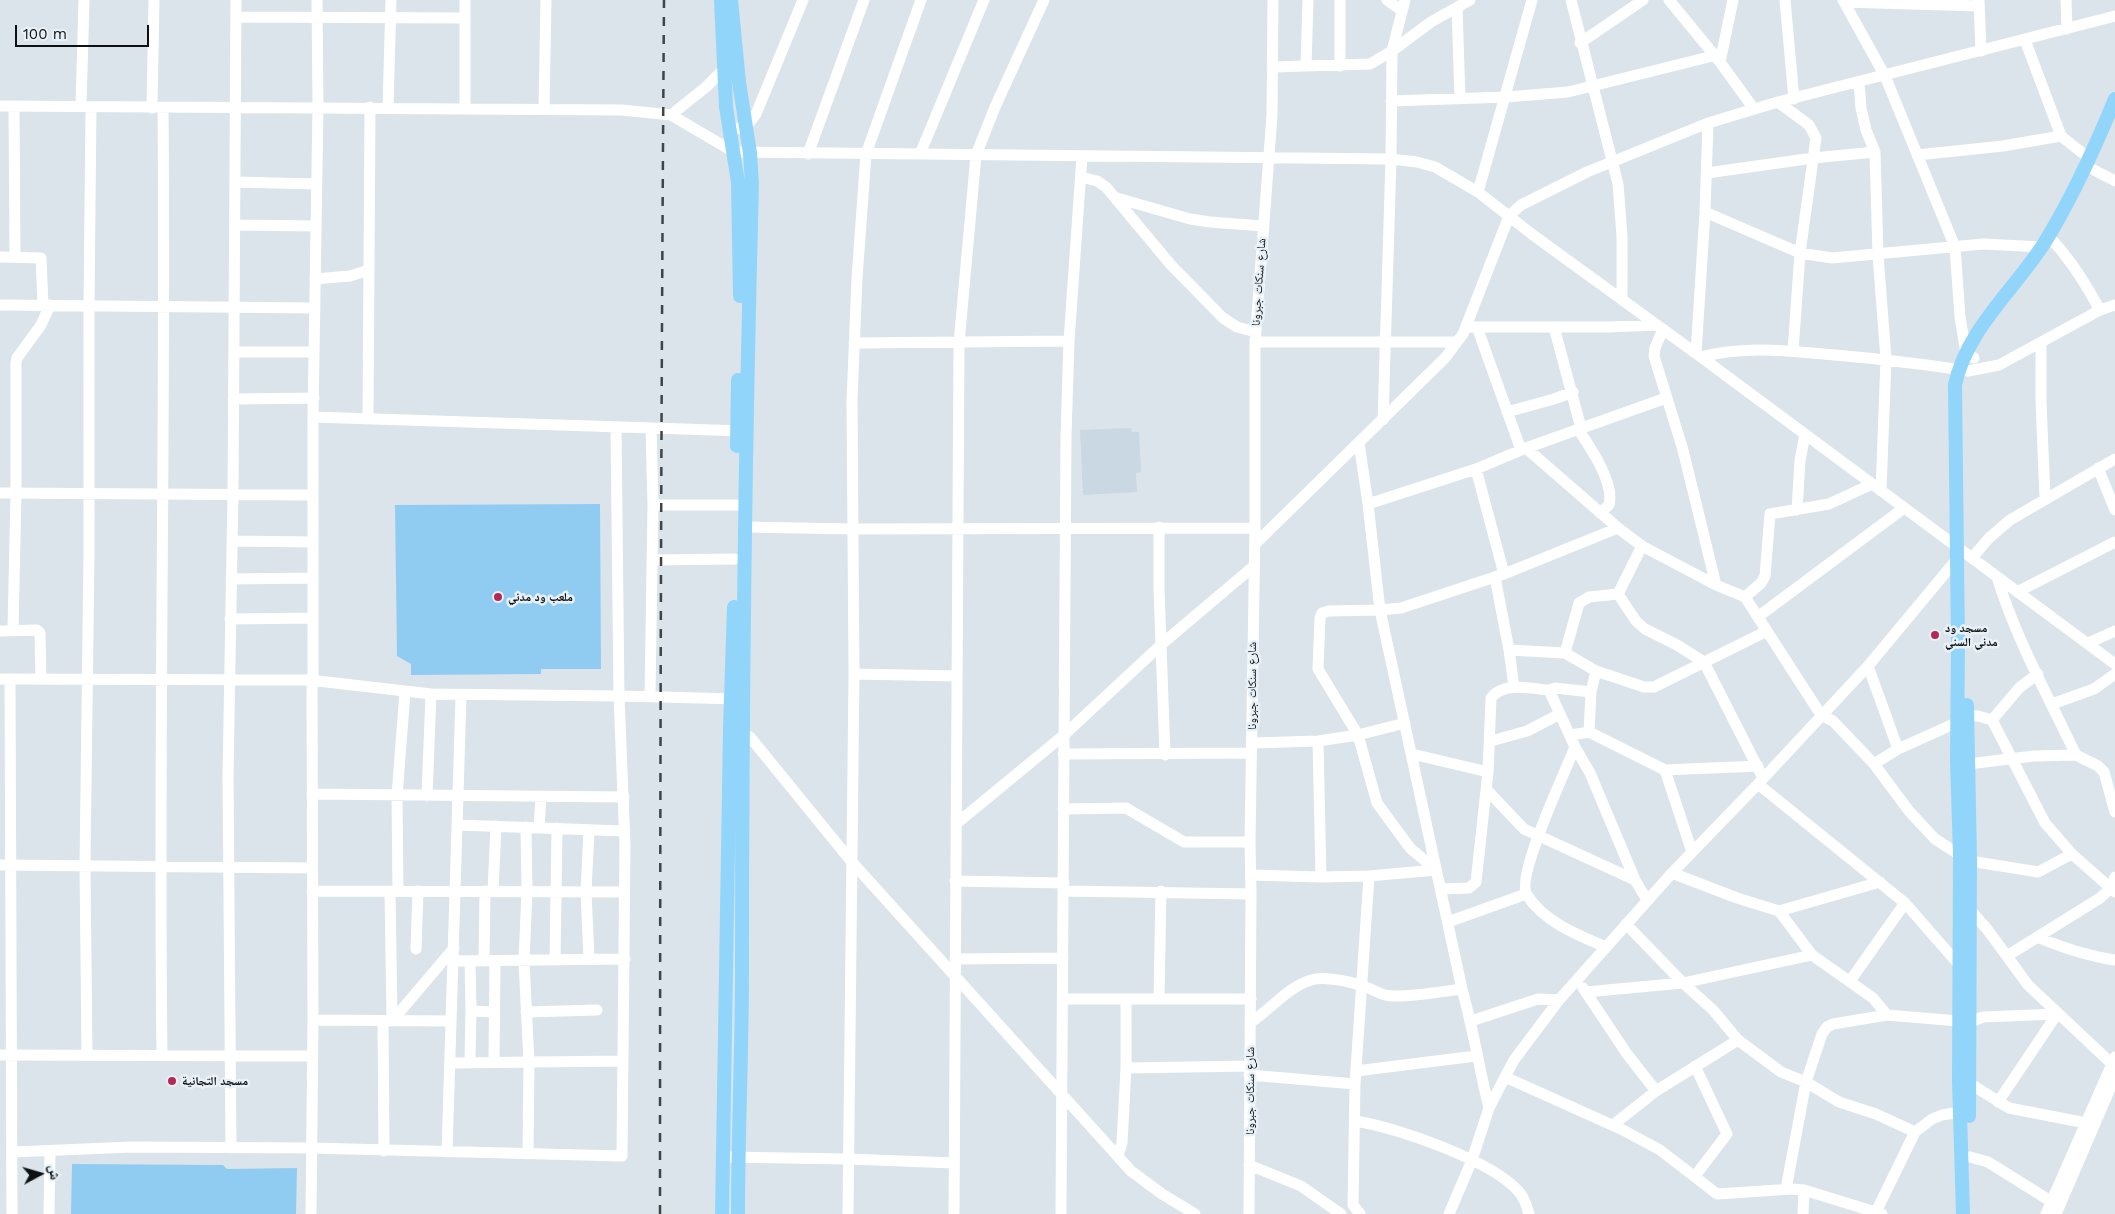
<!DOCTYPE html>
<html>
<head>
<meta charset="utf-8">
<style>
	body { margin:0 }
	#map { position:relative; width:2115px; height:1214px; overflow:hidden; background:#dbe4ea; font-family:"Work Sans","Noto Naskh Arabic",sans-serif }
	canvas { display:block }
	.north { position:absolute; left:15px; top:1149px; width:50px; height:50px; -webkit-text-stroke:4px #e8f1f7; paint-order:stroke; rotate:84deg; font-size:14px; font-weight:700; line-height:20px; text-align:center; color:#0e1113 }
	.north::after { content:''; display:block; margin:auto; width:18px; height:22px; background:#0e1113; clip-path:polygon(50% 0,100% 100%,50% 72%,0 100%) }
	.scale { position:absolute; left:15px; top:25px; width:134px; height:22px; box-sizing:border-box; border:2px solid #0e1113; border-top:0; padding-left:6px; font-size:15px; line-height:18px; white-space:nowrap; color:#0e1113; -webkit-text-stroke:4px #e8f1f7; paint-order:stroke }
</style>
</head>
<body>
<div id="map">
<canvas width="2115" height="1214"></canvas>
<div class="north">ش</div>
<div class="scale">100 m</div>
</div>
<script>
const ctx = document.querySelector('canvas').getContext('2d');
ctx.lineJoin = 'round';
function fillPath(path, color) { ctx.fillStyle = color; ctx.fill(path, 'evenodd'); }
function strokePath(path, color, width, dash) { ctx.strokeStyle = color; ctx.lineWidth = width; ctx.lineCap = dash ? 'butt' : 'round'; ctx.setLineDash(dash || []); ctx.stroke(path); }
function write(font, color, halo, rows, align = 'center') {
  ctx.font = font + ' "Work Sans","Noto Naskh Arabic",sans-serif'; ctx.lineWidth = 5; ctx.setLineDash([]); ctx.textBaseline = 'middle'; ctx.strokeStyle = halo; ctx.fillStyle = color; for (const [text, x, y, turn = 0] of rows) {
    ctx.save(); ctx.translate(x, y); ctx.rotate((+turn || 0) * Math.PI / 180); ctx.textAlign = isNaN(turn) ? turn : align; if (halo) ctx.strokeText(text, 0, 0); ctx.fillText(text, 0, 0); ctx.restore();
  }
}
const built = new Path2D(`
	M1131,428L1132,432H1139L1141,472L1136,473L1137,492L1083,495L1080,430Z`);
const green = new Path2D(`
	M600,504L601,669H541V674L411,675V664L397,656L395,505Z
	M72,1164L223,1165L227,1169L297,1168L296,1214H71Z`);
const minor = new Path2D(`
	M465,0V108
	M1340,0V66
	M1387,0L1401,10
	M1571,0L1618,184L1622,236V300
	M1669,0L1720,62L1754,109
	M1785,0L1794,99
	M1843,0L1885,76L1955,247L1960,317L1966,353L1974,358
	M1979,0L1981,51
	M2066,0L2067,29
	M1844,2L1979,6
	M1457,7L1460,98
	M236,17L465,18
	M2025,40L2061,136L2090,159
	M1580,43L1643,0
	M1720,62L1733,0
	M1306,66L1308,0
	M1273,67L1370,64L1392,51L1431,22L1470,0
	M1859,83L1861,108L1866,130L1875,152L1878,255L1886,359L1881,491
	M1391,101L1506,97L1568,92L1713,56
	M1778,102L1809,125L1816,138L1800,253L1793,351
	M0,106L622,110L671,115L734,152L1391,159L1417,162L1435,167L1478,192L1533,235L1701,357L2115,664
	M14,106L15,257
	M81,106L84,0
	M152,108L154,0
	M388,108L391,0
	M544,109L546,0
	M671,115L706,87L724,69
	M730,130L746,127L756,114L803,0
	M808,154L864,0
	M920,154L984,0
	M1917,155L2003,146L2061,136
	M2094,170L2115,181
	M1707,173L1813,158L1875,152
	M1081,177L1097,181L1106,187L1171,265L1223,318L1237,327L1256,332
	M235,182L316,184
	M1478,192L1532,0
	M1117,198L1190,219L1210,222L1263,226
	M1705,212L1800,253L1832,258L1983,244L2042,247
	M235,225L315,226
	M2053,241C2073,263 2086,285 2100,310
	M0,257L41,258L43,305
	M315,279L350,276L369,270
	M0,305L315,308
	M1466,327H1607L1656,325
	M1477,327L1521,450
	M1554,327L1581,428
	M1663,329L1655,348L1654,356L1683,450L1716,585
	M1255,342H1457
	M854,343L1069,341
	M2041,343V402L2045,498
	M234,352H314
	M1696,353L1705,212L1708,123
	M1701,357C1745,345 1790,351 1835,355C1879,359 1924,364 1968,371L1999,365L2100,310L2115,305
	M233,399L314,398
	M1507,412L1554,399L1573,392
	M313,417L744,431
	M368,419L370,107
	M1383,420L1391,159L1392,51L1405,0
	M1578,429C1590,447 1615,483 1609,505L1600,513
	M1359,443L1368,504L1380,610L1462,989C1473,1028 1479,1068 1489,1108
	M1526,448L1618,528L1642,546L1716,585L1745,597L1821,715L1833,721L1874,764L1909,811L1935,839L1960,855
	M2098,468L2115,510
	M1476,469L1504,574
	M0,493L313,495
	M1368,504L1476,469L1526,448L1666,398
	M653,505H736
	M1797,510L1800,461L1805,434
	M744,527L853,529L1255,528
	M1159,527V589L1165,755
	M232,541L313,542
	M1255,544L1445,358L1463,334L1509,216L1521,205L1587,172L1708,123L1778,102L2115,16
	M1972,558L1989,538L2010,520L2115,459
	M652,560L735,559
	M1495,577L1509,650L1514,687
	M1997,577C2016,639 2048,696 2076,755
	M231,579L313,578
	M2017,592L2115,542
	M1618,594L1642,546
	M1745,597L1761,583L1765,576L1770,514L1829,504L1872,484
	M1759,616L1904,508
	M230,619L313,618
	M13,630L16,493V363L17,358L41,325L50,305
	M0,631L37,630L40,633L41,679
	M2088,643L2115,631
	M1509,650L1565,653L1596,671L1644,687H1654L1767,631
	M1565,653L1579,603L1589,597L1618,594L1636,621L1645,629L1677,645L1704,662L1763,778
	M1868,666L1898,749
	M854,674L957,676
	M313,675V417L318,107L317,0
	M0,679L307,680
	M10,679L12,1214
	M318,681L431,694L619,696L739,699
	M1549,690L1555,688L1591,692
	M650,696L653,505L651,428
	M2052,704L2094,689L2115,674
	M1967,716H1978L1992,720L2045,823L2072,854L2115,892
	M1992,720L2020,687L2038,674
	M736,729L750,737L851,861L1131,1171L1162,1194L1195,1214
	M1589,732L1591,692L1596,671
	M1571,735L1589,732L1665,770L1758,766
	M1318,741L1321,877
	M1491,741L1527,731L1560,714
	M1252,743L1318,741L1358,735L1405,723
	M1575,747C1566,770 1515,877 1527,895C1544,922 1578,935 1606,947
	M1063,754L1251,753
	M1412,754L1488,772
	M1874,764L1898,749L1958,722
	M1968,764L2034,756L2076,755L2098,766L2104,772L2115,812
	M1665,770L1692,852
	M1758,784L1905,903L1960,966
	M1486,789L1524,829L1635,880L1647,900
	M312,794L624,797
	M427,796L431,694
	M1063,809L1126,808L1184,842H1250
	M956,824L1064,735L1163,643L1254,566
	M457,825L624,831
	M526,827L527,891L524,961L529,1062L528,1154
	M539,828L541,798
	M1970,861L2038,872L2072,854
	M0,865L312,868
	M1436,870L1410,848L1377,803L1358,735L1318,669L1320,618L1322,613L1328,611L1380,610L1401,608L1504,574L1618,528
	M1672,873L1737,898L1779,911L1880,882
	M1251,875L1321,877L1369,876L1436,870
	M955,881L1064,883
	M1442,889L1469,888L1476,882L1488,772L1491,698C1504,681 1532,689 1549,690L1575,747L1590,773L1635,880
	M312,891L624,892
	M390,891L392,1021
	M398,891L397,796L405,692
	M493,891L496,826
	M1063,891L1251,894
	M1970,910L1987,929L2028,985L2112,1064
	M1779,911L1812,955L1873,998L1887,1015
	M1448,922L1526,894
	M1626,924L1683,983L1713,1010L1738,1040L1781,1072L1806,1082L1839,1102L1876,1114L1915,1132
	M2037,937C2063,948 2087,956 2115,960
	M416,949L418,891
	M2007,956L2100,898L2111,888L2115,877
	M589,959L586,892L589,830
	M955,959L1063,958
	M555,960L557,828
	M453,961L625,959
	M470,961L471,1011L494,1012
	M484,961L485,891
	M1850,981L1905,903
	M1583,988L1627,1054L1656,1091
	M1586,992L1683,983L1812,955
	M1063,999H1251
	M1159,999L1161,891
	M526,1012L597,1010
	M313,1020L451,1021
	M383,1021L384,1151
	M392,1021L454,948
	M1471,1021L1538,999L1559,1000
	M1251,1022C1270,1010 1288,987 1311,980C1325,976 1346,981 1360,985C1369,987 1377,993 1385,995C1401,999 1444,991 1462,989
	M87,1054L85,865L89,555V305L91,107
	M0,1055L313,1056
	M162,1055C158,739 166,424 163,108
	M470,1059L471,1011
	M494,1062L495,961
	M450,1063L623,1061
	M1126,1068L1249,1066
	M1356,1071L1476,1056
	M1249,1075L1355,1084
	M1505,1077L1623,1130L1660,1150L1717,1194L1792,1189L1804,1190L1882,1214
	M1969,1083L2009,1108L2086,1123
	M1998,1102L2057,1014
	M1355,1121C1396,1127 1494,1161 1520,1193C1525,1199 1527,1207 1529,1214
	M1613,1125L1656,1091L1738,1040
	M231,1148L228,776L233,493L236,0
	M13,1152L132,1147L312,1148L622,1156L625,845L619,696L616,427
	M447,1152L461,696
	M1118,1156L1122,1143L1126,1068V1000
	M723,1157L848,1159L954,1163
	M1970,1157L1988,1162L2052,1202
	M1249,1165L1301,1186L1341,1214
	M1695,1176L1727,1134L1695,1066
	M1786,1189L1806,1082L1822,1034L1827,1027L1833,1024L1887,1015L1970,1022L1983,1017L2057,1014
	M49,1214L50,1151
	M311,1214L313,1020L312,686
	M848,1214L854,674L852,401L857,278L866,154L921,0
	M954,1214L959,343L976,155L995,107L1044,0
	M1061,1214L1066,436L1069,341L1082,156
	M1249,1214L1251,894L1250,842L1255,528V342L1272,115L1273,0
	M1360,1214L1353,1205L1355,1084L1369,876
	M1449,1214L1472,1160L1489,1108L1505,1077L1514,1060L1559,1000L1672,873L1758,784L1868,666L1957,559
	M1803,1214L1804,1190
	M1875,1214L1915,1132L1932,1119L1942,1115L1959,1112
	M2046,1214L2115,1057
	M2056,1214L2115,1077`);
const major = new Path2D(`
	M721,0L726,107L738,182L740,296
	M731,0L739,82L750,153L752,184C745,446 742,708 742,971C742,1052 738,1133 738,1214
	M737,446L738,380
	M1967,705L1970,861L1969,1116
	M722,1214L730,728L734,607
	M1963,1214L1959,1080L1960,855L1957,760L1958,645L1955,385C1966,331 2013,291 2043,245C2072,199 2094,150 2115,99`);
const rail = new Path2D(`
	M660,1214C660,809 661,405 664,0`);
const markers = [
	[498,597,5,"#b62756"],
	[1935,635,5,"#b62756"],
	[172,1081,5,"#b62756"]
];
const streetNames = [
	["شارع سنكات جبرونا",1259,282,-86],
	["شارع سنكات جبرونا",1252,686,-90],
	["شارع سنكات جبرونا",1250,1091,-90]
];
const poiNames = [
	["ملعب ود مدني",508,597],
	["مسجد ود",1945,628],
	["مدني السني",1945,642],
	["مسجد التجانية",182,1081]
];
fillPath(built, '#c9d8e3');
fillPath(green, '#90ccf2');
strokePath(minor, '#fff', 11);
strokePath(major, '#92d5fb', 14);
strokePath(rail, '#3f4447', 2.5, [9, 9]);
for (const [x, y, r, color] of markers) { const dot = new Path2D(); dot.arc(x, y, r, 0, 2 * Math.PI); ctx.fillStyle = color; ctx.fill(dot); strokePath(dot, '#e8f1f7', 2); }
write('12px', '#0e1113', '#e8f1f7', streetNames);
write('bold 12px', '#0e1113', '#e8f1f7', poiNames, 'left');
</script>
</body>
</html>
